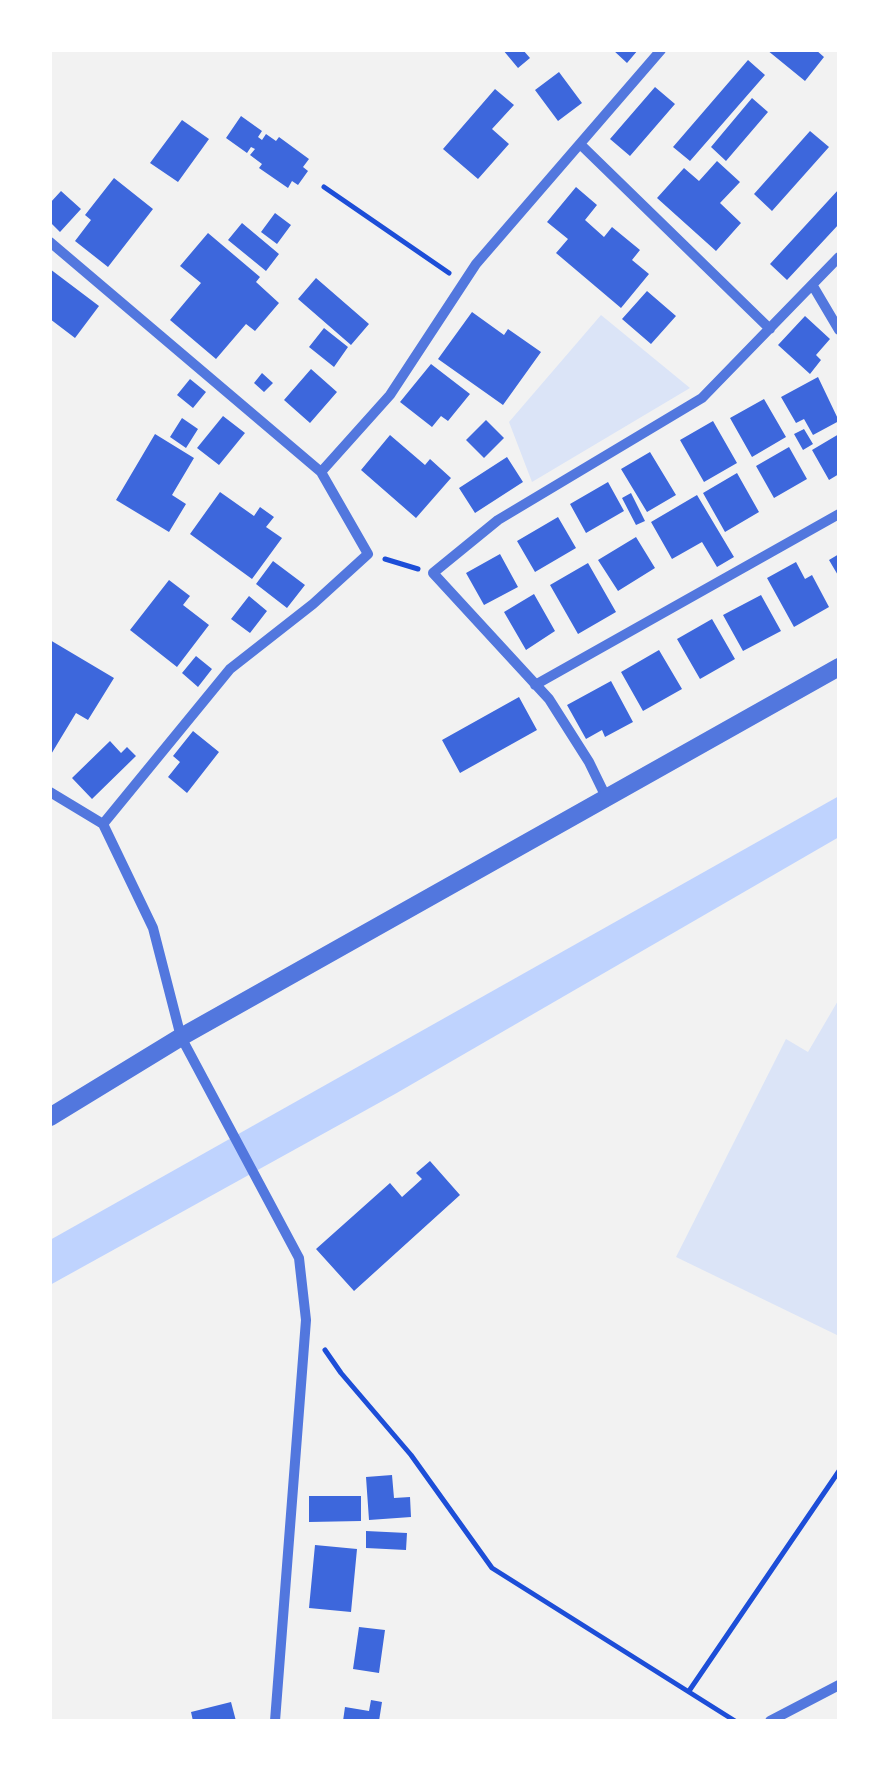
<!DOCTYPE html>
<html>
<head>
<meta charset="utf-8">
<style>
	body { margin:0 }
	#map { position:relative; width:889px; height:1771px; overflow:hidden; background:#f2f2f2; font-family:"Fira Sans Condensed",sans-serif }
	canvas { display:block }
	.frame { position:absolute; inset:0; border:52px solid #fff; pointer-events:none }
</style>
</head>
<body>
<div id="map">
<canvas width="889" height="1771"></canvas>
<div class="frame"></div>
</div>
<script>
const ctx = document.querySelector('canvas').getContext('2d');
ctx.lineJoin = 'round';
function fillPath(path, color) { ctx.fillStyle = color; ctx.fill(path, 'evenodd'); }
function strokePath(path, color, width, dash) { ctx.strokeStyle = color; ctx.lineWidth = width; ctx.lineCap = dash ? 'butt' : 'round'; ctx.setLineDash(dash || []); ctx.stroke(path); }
const green = new Path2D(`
	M601,315L690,388L532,482L509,422Z
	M839,999V1336L676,1257L786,1039L808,1052Z`);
const water = new Path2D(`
	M839,796V837L395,1094L50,1285V1240Z`);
const building = new Path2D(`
	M503,50H523L530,58L518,68Z
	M613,50H638L627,63Z
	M767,50H816L824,57L805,81Z
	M748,60L765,75L690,161L673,147Z
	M559,72L582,103L558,121L535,90Z
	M655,87L675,104L630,156L610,139Z
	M495,89L514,105L492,129L509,144L478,179L443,149Z
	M752,98L768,112L726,161L711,147Z
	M241,116L262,131L258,137L262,140L266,134L276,141L279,137L309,159L303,167L308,171L298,185L292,181L288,188L259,168L262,164L250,155L255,149L251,147L247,153L226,138Z
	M182,120L209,139L178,182L150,163Z
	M810,131L829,147L772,211L754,194Z
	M717,161L740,182L720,203L741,223L716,251L657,198L684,168L699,181Z
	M114,178L153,209L108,267L75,241L91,220L85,215Z
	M576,187L597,205L585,220L604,237L612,227L640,250L632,260L649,274L621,308L556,253L568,239L547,222Z
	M839,189V224L787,280L770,264Z
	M61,191L81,209L60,232L50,222V203Z
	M275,213L291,225L277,244L261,232Z
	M242,223L279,254L266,271L228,240Z
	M208,233L260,277L256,282L279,303L255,331L246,324L216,359L170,320L201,283L180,266Z
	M50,269L99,306L75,338L50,319Z
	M316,278L369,324L351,345L298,299Z
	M647,291L676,316L651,344L622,319Z
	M472,312L504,335L508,329L541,352L503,405L438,359Z
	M805,316L830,339L816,355L821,360L810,374L778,345Z
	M324,328L348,347L334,367L309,347Z
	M431,364L470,394L448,421L441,416L432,427L400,402Z
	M311,369L337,392L310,423L284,400Z
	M262,373L273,383L264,392L254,383Z
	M818,377L839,421L813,435L804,419L796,423L781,397Z
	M190,379L206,392L193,408L177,395Z
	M764,399L786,437L752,457L730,418Z
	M223,416L245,433L219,465L197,448Z
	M182,418L198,429L186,448L170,437Z
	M486,420L504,438L484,458L466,440Z
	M713,421L737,463L704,482L680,440Z
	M804,429L813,444L803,450L794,434Z
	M155,434L194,458L172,495L186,504L169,532L116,500Z
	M839,434V474L829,480L812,450Z
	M390,435L425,465L430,459L451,478L416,518L361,470Z
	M789,447L807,479L774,498L756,466Z
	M650,452L676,495L647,512L621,469Z
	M507,457L523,482L475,513L459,488Z
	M737,473L759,512L725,532L703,493Z
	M608,482L624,511L586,533L570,504Z
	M220,492L254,516L260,507L274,517L266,527L282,538L252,579L190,534Z
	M631,493L645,521L636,525L622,498Z
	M697,495L734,557L717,567L702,542L672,559L651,522Z
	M558,517L576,548L535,572L517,541Z
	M636,537L655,568L618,591L598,560Z
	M500,554L518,587L484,605L466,573Z
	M839,554V577L829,560Z
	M273,561L305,585L287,608L256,584Z
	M796,562L805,579L812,575L829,607L794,627L767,578Z
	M588,563L616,612L578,634L550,585Z
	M169,580L190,596L183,605L209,625L177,667L130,630Z
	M534,594L555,631L526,650L504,612Z
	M761,595L781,631L743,651L723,615Z
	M249,596L267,611L250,633L231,619Z
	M712,619L735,659L700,679L677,639Z
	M50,640L114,678L88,720L76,713L50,756Z
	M659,650L682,689L643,711L621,672Z
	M196,656L212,669L198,687L182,673Z
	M611,681L633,722L605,737L602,730L586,739L567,705Z
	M519,697L537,730L460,773L442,740Z
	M193,731L219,752L187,793L168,777L180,762L173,756Z
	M110,741L121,753L127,747L136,756L92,799L72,778Z
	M430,1161L460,1195L354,1291L316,1249L390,1183L402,1197L422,1179L416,1173Z
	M392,1475L394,1498L410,1497L411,1517L369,1520L366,1477Z
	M309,1496H361V1521L309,1522Z
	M366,1531L407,1533L406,1550L366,1548Z
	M315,1545L357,1549L351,1612L309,1608Z
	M359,1627L385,1630L379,1673L353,1669Z
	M371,1700L382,1702L379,1721H343L345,1707L369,1711Z
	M231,1702L236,1721H193L191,1712Z`);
const path = new Path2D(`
	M324,187L449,273
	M385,559L418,569
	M325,1350L341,1373L411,1455L492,1568L735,1721
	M689,1691L839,1471`);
const minor = new Path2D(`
	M580,144L770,329
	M50,242L321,472L368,554L313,604L230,669L103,824
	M813,286L839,330
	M321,472L390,395L476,264L661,50
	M535,685L839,514
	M50,792L103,824L153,928L181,1037L299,1258L306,1320L275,1721
	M607,799L589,762L549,699L433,573L498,520L702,398L839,257
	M770,1721L839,1685`);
const tertiary = new Path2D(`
	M50,1117L181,1037L839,667`);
fillPath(green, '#dbe4f7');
fillPath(water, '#bfd3fe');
fillPath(building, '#3d67dc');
strokePath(path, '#1d4ed8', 5);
strokePath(minor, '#5277de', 10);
strokePath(tertiary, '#5277de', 18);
</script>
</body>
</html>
